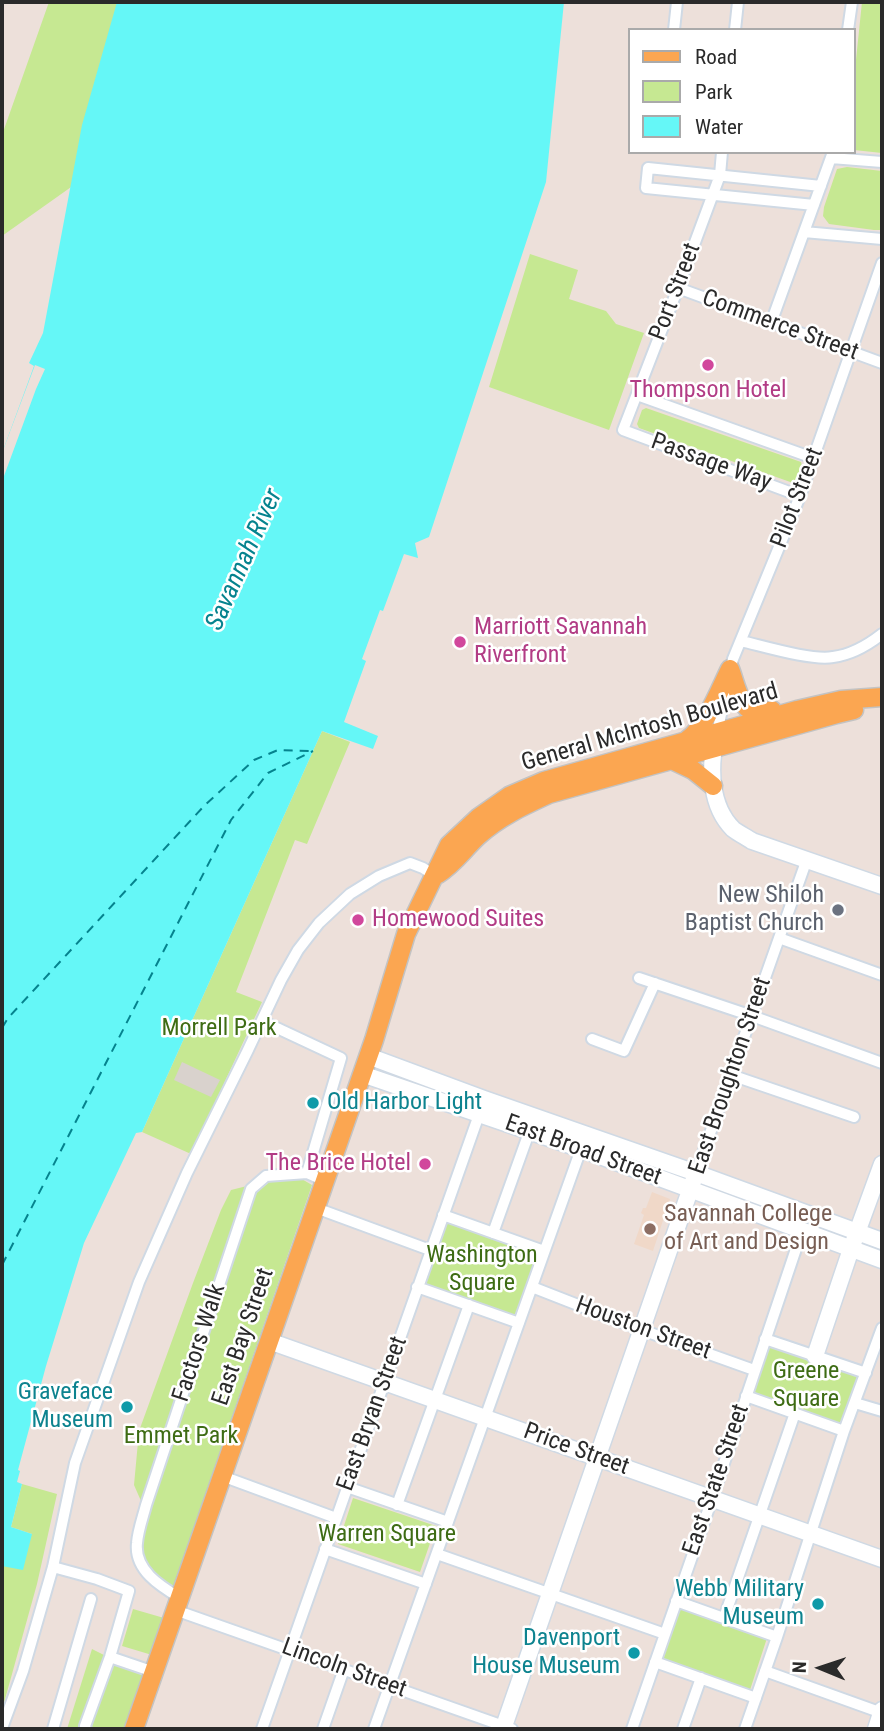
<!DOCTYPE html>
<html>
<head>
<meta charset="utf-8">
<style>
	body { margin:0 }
	#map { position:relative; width:884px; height:1731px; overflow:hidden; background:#ede0da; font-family:"Roboto Condensed",sans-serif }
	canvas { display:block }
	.frame { position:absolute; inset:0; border:4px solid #2a2a2a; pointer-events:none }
	.legend { position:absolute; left:628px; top:28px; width:228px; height:126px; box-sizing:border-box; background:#fff; border:2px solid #aaa; margin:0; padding:9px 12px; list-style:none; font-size:21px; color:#2a2a2a }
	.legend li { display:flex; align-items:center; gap:14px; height:35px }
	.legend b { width:35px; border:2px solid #aaa }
	.north { position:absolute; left:786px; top:1633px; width:70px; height:70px; -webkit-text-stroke:5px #fff; paint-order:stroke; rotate:272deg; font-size:19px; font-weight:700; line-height:28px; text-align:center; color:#2a2a2a }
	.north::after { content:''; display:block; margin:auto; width:24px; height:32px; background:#2a2a2a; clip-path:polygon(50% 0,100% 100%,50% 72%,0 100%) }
</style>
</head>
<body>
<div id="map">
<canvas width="884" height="1731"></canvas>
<div class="frame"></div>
<ul class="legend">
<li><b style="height:9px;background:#fba651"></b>Road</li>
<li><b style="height:19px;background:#c6e892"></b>Park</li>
<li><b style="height:19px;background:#65f7f7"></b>Water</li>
</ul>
<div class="north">N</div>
</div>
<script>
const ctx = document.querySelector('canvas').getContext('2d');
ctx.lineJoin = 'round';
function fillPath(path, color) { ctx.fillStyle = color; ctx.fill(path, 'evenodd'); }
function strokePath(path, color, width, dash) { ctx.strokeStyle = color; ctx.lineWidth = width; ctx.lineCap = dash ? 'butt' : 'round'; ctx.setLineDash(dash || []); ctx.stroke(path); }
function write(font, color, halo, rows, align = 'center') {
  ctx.font = font + ' "Roboto Condensed",sans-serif'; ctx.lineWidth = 5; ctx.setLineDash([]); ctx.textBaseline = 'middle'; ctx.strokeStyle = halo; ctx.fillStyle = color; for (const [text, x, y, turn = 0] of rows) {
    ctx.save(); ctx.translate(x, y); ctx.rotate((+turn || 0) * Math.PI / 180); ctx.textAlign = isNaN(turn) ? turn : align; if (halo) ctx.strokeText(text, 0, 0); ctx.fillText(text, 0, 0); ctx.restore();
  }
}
const education = new Path2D(`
	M652,1192L670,1199L653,1251L634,1244L644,1215L641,1213L643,1208H646Z`);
const green = new Path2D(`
	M49,2H119L81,180L2,236V135Z
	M862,2H882V153L854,150V79Z
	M847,167L882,171V230H874L829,224L823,216L824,207L837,169Z
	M530,254L578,270L569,299L606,311L616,324L644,333L609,430L489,387Z
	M646,408L801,462L802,466L797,482L793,483L639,428L637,424L642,410Z
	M322,731L350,742L307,844L295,840L236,992L262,1002L191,1154L142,1132Z
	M300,1178L312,1185L173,1588L152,1571L146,1564L142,1554L141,1544L148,1517L134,1485L139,1431L193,1283L221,1210L231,1190L271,1180Z
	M447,1221L539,1254L517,1318L425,1285Z
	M769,1345L860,1377L843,1426L752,1394Z
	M22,1484L57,1494L37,1584L2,1710V1566L32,1534L11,1527Z
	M353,1498L436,1526L420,1572L338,1544Z
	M678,1608L767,1638L750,1690L661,1659Z
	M133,1609L164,1618L152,1655L122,1646Z
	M92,1649L106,1656L82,1729H67Z
	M113,1662L149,1674L128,1729H93L90,1723Z`);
const plaza = new Path2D(`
	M182,1062L220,1080L211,1097L174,1080Z`);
const water = new Path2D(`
	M117,2H564L546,182L429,537L415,543L418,558L404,554L383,611L380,610L362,659L366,661L344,722L378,736L373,749L322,731L142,1132L136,1133L84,1243L46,1366L18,1470L20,1471L17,1482L22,1484L11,1527L32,1534L23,1570L2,1566V453L34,366L29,363L43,333L82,125Z`);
const pier = new Path2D(`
	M35,365L45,369L36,389L4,476L2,475V453Z`);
const ferry = new Path2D(`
	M2,1028L8,1018L204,806L254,760L278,750L312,751
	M2,1265L231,820L268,773L313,751`);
const street = new Path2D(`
	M674,30L677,2
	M735,30L738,2
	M848,30L852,2
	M722,152L720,175L678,288L623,430L800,496
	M831,158L882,162
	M814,205L646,188L648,168L821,186
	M804,232L882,239
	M678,288L882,363
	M771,323L833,152
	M637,395L813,458
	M741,641C763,646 812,661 833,657C850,655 868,645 882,634
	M729,675L733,659L800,496L882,263
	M717,733L726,691
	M779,938L882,975
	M639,978L752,1016L882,1063
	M262,1021L341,1058L307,1173
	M592,1039L624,1051L655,983
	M731,1075L854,1117
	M696,1173L807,859
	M315,1210L324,1211L430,1250
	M443,1215L544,1251
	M493,1233L531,1127
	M417,1287L519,1323
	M532,1287L642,1330L754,1370
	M765,1339L866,1373
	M746,1396L844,1431
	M855,1403L882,1411
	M222,1476L336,1518
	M347,1487L448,1522
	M397,1505L469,1305
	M325,1549L426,1584
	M437,1554L665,1634
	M53,1567L97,1579L129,1591L110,1657L85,1726L86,1729
	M180,1598C160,1586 134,1570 137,1543C138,1530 143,1517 146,1505L251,1189L266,1176L307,1173L325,1181
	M676,1601L777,1637
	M175,1610L512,1729
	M724,1618L795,1413
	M110,1657L154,1672
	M655,1662L756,1698
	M765,1671L882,1713
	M2,1728L23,1671L53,1567L75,1463L139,1282L187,1173L247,1052L281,980L298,950L319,923L350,894L379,876L410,863L423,868L435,876
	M53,1729L91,1599
	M262,1729L481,1109
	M323,1729L344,1669
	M374,1729L581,1149
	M632,1729L712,1499L802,1231
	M683,1729L701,1678
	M745,1729L777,1637L844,1431L882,1328`);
const secondary = new Path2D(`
	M716,738C709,768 710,806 733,829C738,833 746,837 752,841L882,886
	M368,1056L484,1099L696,1173L882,1241
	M362,1074L581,1149L882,1260
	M269,1341L882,1559
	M815,1356L851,1249L882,1164
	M503,1729L696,1173
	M876,1729L882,1710`);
const primary = new Path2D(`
	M730,669C736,684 740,714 761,713C765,713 769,711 772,710
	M687,740C705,728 720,689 730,669
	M672,760L693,770L713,786
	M438,874C454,864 464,849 478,836C499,817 523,806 549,794L837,714L854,710
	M134,1729L374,1040L406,934L449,845L479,817L509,796L544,781L797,710L841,700L882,697`);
const markers = [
	[708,365,7,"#d1479c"],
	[460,642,7,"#d1479c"],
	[838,910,7,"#6b7280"],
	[358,920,7,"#d1479c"],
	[313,1103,7,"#0f9aa8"],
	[425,1164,7,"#d1479c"],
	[650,1229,7,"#8d6e63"],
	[127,1407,7,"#0f9aa8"],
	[818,1604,7,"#0f9aa8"],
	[634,1653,7,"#0f9aa8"]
];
const streetNames = [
	["Port Street",676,292,-69],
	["Commerce Street",780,326,20],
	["Passage Way",711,463,20],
	["Pilot Street",798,498,-69],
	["General McIntosh Boulevard",650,728,-16],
	["East Broughton Street",731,1076,-71],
	["East Broad Street",583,1151,20],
	["Houston Street",643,1329,20],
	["East Bay Street",244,1337,-71],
	["Factors Walk",200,1343,-72],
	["East Bryan Street",373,1414,-70],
	["Price Street",576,1450,20],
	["East State Street",717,1480,-71],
	["Lincoln Street",344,1669,20]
];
const hotelNames = [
	["Thompson Hotel",708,391,"center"],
	["Marriott Savannah",474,628],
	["Riverfront",474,656],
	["Homewood Suites",372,920],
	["The Brice Hotel",411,1164,"right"]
];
const worshipNames = [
	["New Shiloh",824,896],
	["Baptist Church",824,924]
];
const parkNames = [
	["Morrell Park",219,1029],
	["Washington",482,1256],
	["Square",482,1284],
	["Greene",806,1372],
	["Square",806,1400],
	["Emmet Park",181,1437],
	["Warren Square",387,1535]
];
const cultureNames = [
	["Old Harbor Light",327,1103,"left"],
	["Graveface",113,1393],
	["Museum",113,1421],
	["Webb Military",804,1590],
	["Museum",804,1618],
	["Davenport",620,1639],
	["House Museum",620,1667]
];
const educationNames = [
	["Savannah College",664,1215],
	["of Art and Design",664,1243]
];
const waterNames = [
	["Savannah River",245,560,-66]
];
fillPath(education, '#f0d8c8');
fillPath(green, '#c6e892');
fillPath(plaza, '#d9d2cd');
fillPath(water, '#65f7f7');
fillPath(pier, '#ede0da');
strokePath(ferry, '#05838e', 2, [9, 7]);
strokePath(street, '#cfd9e4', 14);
strokePath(secondary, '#cfd9e4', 19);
strokePath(primary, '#c3c3c3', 21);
strokePath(street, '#fff', 10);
strokePath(secondary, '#fff', 16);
strokePath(primary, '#fba651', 18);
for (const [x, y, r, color] of markers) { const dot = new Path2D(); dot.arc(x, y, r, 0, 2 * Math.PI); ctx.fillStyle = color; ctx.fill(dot); strokePath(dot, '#fff', 2.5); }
write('24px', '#2a2a2a', '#fff', streetNames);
write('24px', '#b23c85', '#fff', hotelNames, 'left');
write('24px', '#5b616d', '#fff', worshipNames, 'right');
write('24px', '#3e6c14', '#fff', parkNames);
write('24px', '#0d838f', '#fff', cultureNames, 'right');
write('24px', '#785e54', '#fff', educationNames, 'left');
write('italic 26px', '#05838e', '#fff', waterNames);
</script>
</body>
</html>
